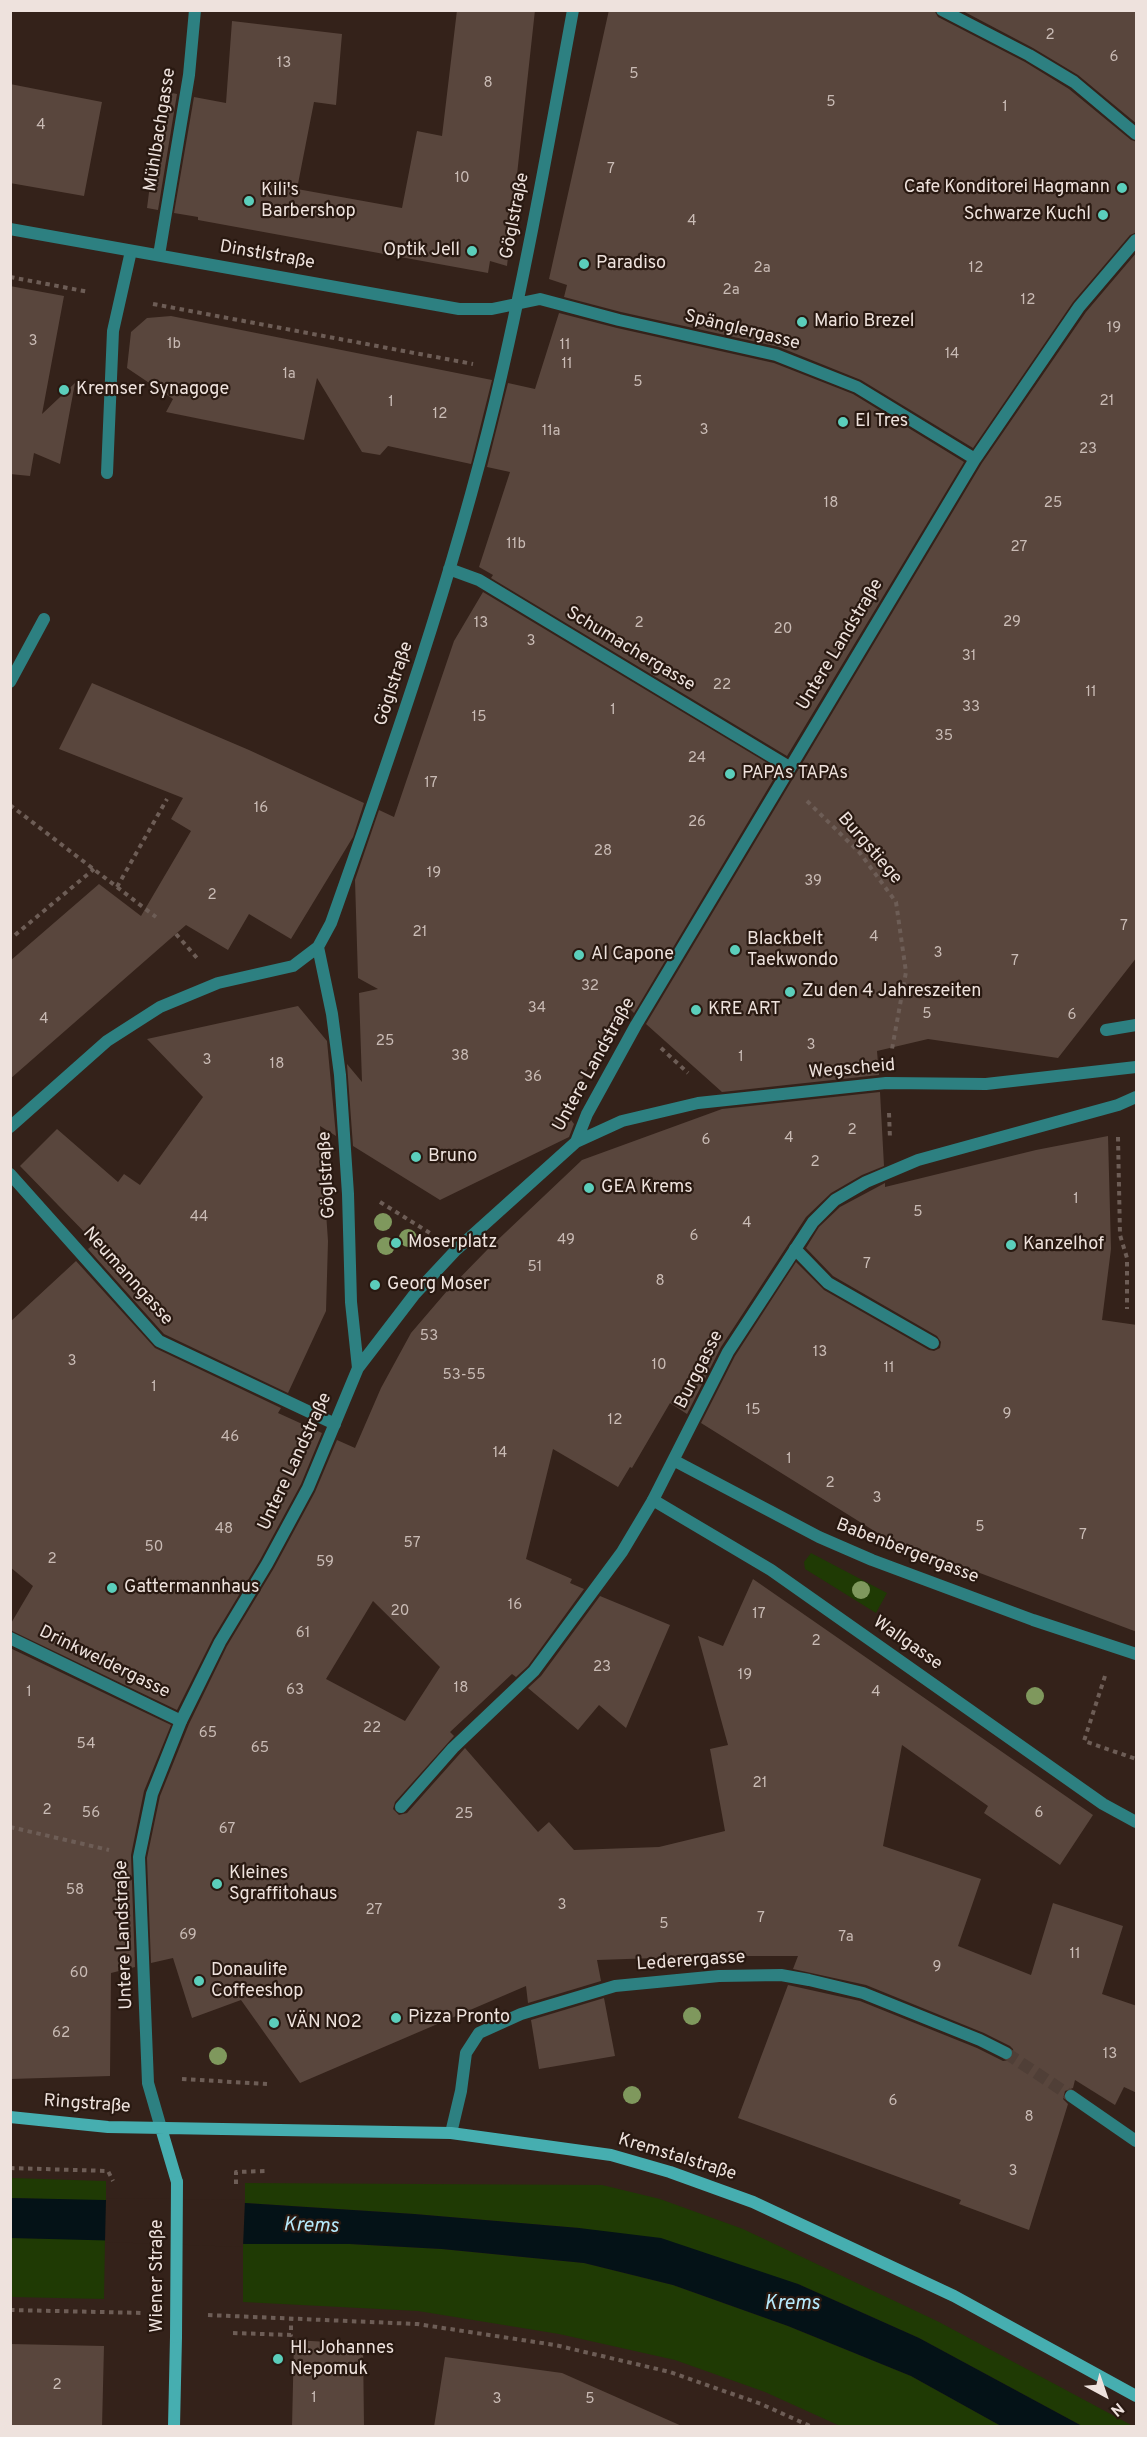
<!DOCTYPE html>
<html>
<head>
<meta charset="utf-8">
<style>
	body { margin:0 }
	#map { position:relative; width:1147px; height:2437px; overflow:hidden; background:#34221a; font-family:Overpass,sans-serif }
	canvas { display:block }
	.frame { position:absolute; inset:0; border:12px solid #eee2dd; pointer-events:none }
	.north { position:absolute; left:1075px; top:2365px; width:60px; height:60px; -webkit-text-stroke:4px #291911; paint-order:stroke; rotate:140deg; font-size:16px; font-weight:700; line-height:24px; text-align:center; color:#eee2dd }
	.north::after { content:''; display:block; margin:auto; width:21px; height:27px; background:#eee2dd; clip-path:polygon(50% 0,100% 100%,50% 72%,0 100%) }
</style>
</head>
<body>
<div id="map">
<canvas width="1147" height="2437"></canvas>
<div class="frame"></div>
<div class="north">N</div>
</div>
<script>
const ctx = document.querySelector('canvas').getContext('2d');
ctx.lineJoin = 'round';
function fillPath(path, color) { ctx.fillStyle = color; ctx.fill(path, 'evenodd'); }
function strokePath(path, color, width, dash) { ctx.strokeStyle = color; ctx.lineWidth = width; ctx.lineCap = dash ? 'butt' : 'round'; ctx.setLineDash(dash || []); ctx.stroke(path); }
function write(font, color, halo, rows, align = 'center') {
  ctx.font = font + ' Overpass,sans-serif'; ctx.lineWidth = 4.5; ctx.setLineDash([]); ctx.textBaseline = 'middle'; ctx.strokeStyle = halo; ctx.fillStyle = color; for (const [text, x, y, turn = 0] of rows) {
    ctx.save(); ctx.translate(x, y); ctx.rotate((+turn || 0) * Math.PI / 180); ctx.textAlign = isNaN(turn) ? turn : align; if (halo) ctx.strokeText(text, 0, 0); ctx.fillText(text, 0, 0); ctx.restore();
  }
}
const green = new Path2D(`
	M811,1553L887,1593L876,1613L805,1569L804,1562Z
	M11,2178L106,2181V2201L11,2198Z
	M245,2183L602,2185L660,2199L743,2229L939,2322L1133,2426H1082L919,2338L798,2284L579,2228L414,2214L245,2203Z
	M11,2238L105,2239L104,2299L11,2297Z
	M243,2244H350L442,2249L584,2263L673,2285L788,2326L911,2376L1001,2426H840L765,2392L675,2360L559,2334L418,2311L243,2302Z`);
const water = new Path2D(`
	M11,2198L245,2203L414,2214L579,2228L661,2238L798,2284L919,2338L1082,2426H1001L911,2376L788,2326L673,2285L584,2263L442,2249L350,2244H243L11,2238Z`);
const pier = new Path2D(`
	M106,2198L245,2200L243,2247L105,2242Z`);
const building = new Path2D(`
	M457,10H535L507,266L490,261L488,273L198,220V217L174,213L194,97L226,103L232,21L342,34L336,105L314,102L297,189L402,208L417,131L442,136Z
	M609,10H934L938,17L1025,62L1069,89L1131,140L1137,142V232L1130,235L1073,302L973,448L861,380L779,347L621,312L564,297L567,285L549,279Z
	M961,10H1137V124L1078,75L1033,48Z
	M10,84L102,102L84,196L10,183Z
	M162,91L177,94L158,210L147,208Z
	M1137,252V957L1058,1058L928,1039L877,1051L879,1075L722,1092L646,1024L982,463L1086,312Z
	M10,286L64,296L42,414L75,383L60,464L34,453L30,476L10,474Z
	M559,313L617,328L774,363L853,394L964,462L787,756L491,578L493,575L479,567L510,472L487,467L508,383L535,389Z
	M171,316L492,380L471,464L388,446L380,455L362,452L317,378L304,440L166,412L173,399L127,368L131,332L147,318Z
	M483,592L779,770L634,1013L627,1006L589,1066L565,1112L574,1124L569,1137L440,1200L353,1146L347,1064L362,1082L359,993L378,989L358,978L355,880L379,810L394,817L454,641Z
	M92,683L249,750L364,803L353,837L291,939L249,914L228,950L186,925L10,1079V961L99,884L141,916L191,831L171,819L183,798L59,749Z
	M298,1006L327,1041L336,1136L320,1126L328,1241L326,1311L288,1393L164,1334L88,1249L95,1243L20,1166L57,1129L118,1182L124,1174L140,1185L203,1097L147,1039Z
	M880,1092L884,1166L862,1175L831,1193L806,1217L721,1347L687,1414L670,1403L632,1468L630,1467L618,1487L553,1449L526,1559L572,1579L570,1583L584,1589L528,1666L516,1677L512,1674L450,1732L454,1736L395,1802L393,1809L399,1815L407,1813L465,1748L538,1832L549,1822L574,1850L659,1847L725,1831L710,1749L728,1745L698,1636L723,1646L753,1579L1093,1815L1060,1865L984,1813L988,1806L902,1745L883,1846L981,1879L958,1946L1031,1975L1053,1903L1123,1926L1102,1994L1137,2006V2093L1124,2087L1115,2105L1075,2080L1073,2088L1065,2091L1063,2099L1068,2104L1029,2230L959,2204L961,2200L738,2118L788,1985L860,2001L977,2048L1003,2061L1010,2060L1014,2056L1013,2049L1010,2046L984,2033L866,1985L793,1969L798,1956H715L597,1960L601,1981L528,2003L526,1986L300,2083L241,2000L192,2018L173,1958L151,1963L147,1858L160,1796L189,1724L227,1646L274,1568L315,1492L337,1440L355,1448L381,1388L411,1333L447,1291L487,1250L582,1160L722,1109ZM373,1601L440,1667L405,1721L326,1679Z
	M1108,1136L1111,1249L1102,1320L1137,1325V1632L884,1537L701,1423L735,1356L796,1262L824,1290L929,1350L934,1351L940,1348L941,1342L937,1336L833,1276L806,1248L819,1227L840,1207L885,1183V1187L1036,1150Z
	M76,1261L155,1348L281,1408L278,1413L322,1433L301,1484L260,1560L213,1638L177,1710L10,1630V1625L33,1586L10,1567V1322Z
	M600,1596L670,1625L626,1728L599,1705L578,1730L528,1688L541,1676Z
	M10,1648L171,1725L144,1791L131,1855L135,1967L111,1973L110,2076L10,2079Z
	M604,1998L615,2056L539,2069L531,2020Z
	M294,2340L363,2344L364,2427H292Z
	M10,2344L104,2346L102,2427H10Z
	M445,2357L562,2373L684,2427H434Z`);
const streetTunnel = new Path2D(`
	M1006,2053L1071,2096`);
const path = new Path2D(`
	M10,277L89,292
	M153,304L473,364
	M807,801L860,853L896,902L906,972L892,1049
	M10,805L156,917
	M117,887L167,799
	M176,934L197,958
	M15,935L94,869
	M661,1048L688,1073
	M889,1113L890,1139
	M1118,1137L1120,1235L1127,1258V1309
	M380,1202L430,1233
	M1105,1676L1084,1741L1136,1759
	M10,1827L109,1850
	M182,2079L267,2084
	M10,2168L108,2171L113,2181
	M236,2184V2172L267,2171
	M10,2310L144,2313
	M208,2315L417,2324L555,2345L670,2372L761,2404L810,2426
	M233,2333L291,2335V2317`);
const lane = new Path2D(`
	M107,473L113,331L131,251
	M10,682L44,619
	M1106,1030L1136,1025
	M10,1174L159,1341L335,1424
	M795,1249L828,1283L933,1343
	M10,1638L181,1721
	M401,1807L453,1748L534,1671L622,1552L653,1500`);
const street = new Path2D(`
	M942,10L1029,55L1074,82L1136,134
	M10,229L459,309H492L540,299L619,320L776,355L857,387L975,459
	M159,255L189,75L195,10
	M449,569L479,580L789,767
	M1136,1097L1118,1105L918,1160L866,1182L835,1200L813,1222L728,1352L653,1500L771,1570L1103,1804L1136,1822
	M10,1127L107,1041L160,1007L218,983L293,966L318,947
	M576,1142L622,1121L698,1103L886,1083L986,1084L1136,1067
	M358,1368L351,1302L348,1194L340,1075L332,1014L318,947L331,923C392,751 452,579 495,402C526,272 549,141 573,10
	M675,1461L819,1537L872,1560L1033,1620L1136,1654
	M1071,2096L1136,2141
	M161,2128L148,2083L139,1857L152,1794L181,1721L220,1642L267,1564L308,1488L358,1368L414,1295L456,1250L576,1142L587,1114L636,1025L975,459L1079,307L1136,240
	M451,2133L461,2091L466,2053L479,2033L521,2014L615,1986L719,1976L781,1975L809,1980L863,1993L980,2040L1006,2053`);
const secondary = new Path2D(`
	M10,2117L108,2127L451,2133L611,2155L670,2172L753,2202L954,2296L1136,2396
	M161,2128L177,2182
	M174,2426L176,2337`);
const secondaryBridge = new Path2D(`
	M176,2337L177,2182`);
const trees = [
	[383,1222],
	[408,1238],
	[386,1246],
	[861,1590],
	[1035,1696],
	[692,2016],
	[218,2056],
	[632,2095]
];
const markers = [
	[1122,188,6,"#5bcebb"],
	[249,201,6,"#5bcebb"],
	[1103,215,6,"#5bcebb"],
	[472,251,6,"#5bcebb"],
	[584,264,6,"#5bcebb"],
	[802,322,6,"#5bcebb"],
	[64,390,6,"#5bcebb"],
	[843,422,6,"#5bcebb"],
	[730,774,6,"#5bcebb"],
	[735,950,6,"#5bcebb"],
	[579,955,6,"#5bcebb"],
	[790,992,6,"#5bcebb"],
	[696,1010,6,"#5bcebb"],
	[416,1157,6,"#5bcebb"],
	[589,1188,6,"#5bcebb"],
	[396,1243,6,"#5bcebb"],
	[1011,1245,6,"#5bcebb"],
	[375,1285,6,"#5bcebb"],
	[112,1588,6,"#5bcebb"],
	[217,1884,6,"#5bcebb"],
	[199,1981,6,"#5bcebb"],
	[396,2018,6,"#5bcebb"],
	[274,2023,6,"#5bcebb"],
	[278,2359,6,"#5bcebb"]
];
const numberNames = [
	["2",1050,36],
	["6",1114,58],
	["13",284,64],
	["5",634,75],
	["8",488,84],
	["5",831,103],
	["1",1005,108],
	["4",41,126],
	["7",611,170],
	["10",462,179],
	["4",692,222],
	["2a",762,269],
	["12",976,269],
	["2a",731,291],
	["12",1028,301],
	["19",1114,329],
	["3",33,342],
	["1b",174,345],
	["11",565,346],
	["14",952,355],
	["11",567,365],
	["1a",289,375],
	["5",638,383],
	["21",1107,402],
	["1",391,403],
	["12",440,415],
	["3",704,431],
	["11a",551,432],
	["23",1088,450],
	["18",831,504],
	["25",1053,504],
	["11b",516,545],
	["27",1019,548],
	["29",1012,623],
	["13",481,624],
	["2",639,624],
	["20",783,630],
	["3",531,642],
	["31",969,657],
	["22",722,686],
	["11",1091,693],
	["33",971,708],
	["1",613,711],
	["15",479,718],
	["35",944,737],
	["24",697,759],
	["17",431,784],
	["16",261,809],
	["26",697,823],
	["28",603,852],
	["19",434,874],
	["39",813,882],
	["2",212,896],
	["7",1124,927],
	["21",420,933],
	["4",874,938],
	["3",938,954],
	["7",1015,962],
	["32",590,987],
	["34",537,1009],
	["5",927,1015],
	["6",1072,1016],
	["4",44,1020],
	["25",385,1042],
	["3",811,1046],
	["38",460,1057],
	["1",741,1058],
	["3",207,1061],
	["18",277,1065],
	["36",533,1078],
	["2",852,1131],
	["4",789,1139],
	["6",706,1141],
	["2",815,1163],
	["1",1076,1200],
	["5",918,1213],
	["44",199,1218],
	["4",747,1224],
	["6",694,1237],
	["49",566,1241],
	["7",867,1265],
	["51",535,1268],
	["8",660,1282],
	["53",429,1337],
	["13",820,1353],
	["3",72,1362],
	["10",659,1366],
	["11",889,1369],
	["53-55",464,1376],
	["1",154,1388],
	["15",753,1411],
	["9",1007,1415],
	["12",615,1421],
	["46",230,1438],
	["14",500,1454],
	["1",789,1460],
	["2",830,1484],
	["3",877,1499],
	["5",980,1528],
	["48",224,1530],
	["7",1083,1536],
	["57",412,1544],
	["50",154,1548],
	["2",52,1560],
	["59",325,1563],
	["16",515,1606],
	["20",400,1612],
	["17",759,1615],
	["61",303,1634],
	["2",816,1642],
	["23",602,1668],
	["19",745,1676],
	["18",461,1689],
	["63",295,1691],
	["1",29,1693],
	["4",876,1693],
	["22",372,1729],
	["65",208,1734],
	["54",86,1745],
	["65",260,1749],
	["21",760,1784],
	["2",47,1811],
	["56",91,1814],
	["6",1039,1814],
	["25",464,1815],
	["67",227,1830],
	["58",75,1891],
	["3",562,1906],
	["27",374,1911],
	["7",761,1919],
	["5",664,1925],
	["69",188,1936],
	["7a",846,1938],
	["11",1075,1955],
	["9",937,1968],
	["60",79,1974],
	["62",61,2034],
	["13",1110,2055],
	["6",893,2102],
	["8",1029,2118],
	["3",1013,2172],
	["2",57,2386],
	["1",314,2399],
	["3",497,2400],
	["5",590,2400]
];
const streetNames = [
	["Mühlbachgasse",161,130,-81],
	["Göglstraße",516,216,-79],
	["Dinstlstraße",267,256,10],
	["Spänglergasse",742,331,14],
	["Untere Landstraße",841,645,-59],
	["Schumachergasse",630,650,31],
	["Göglstraße",395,684,-72],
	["Burgstiege",869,849,49],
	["Untere Landstraße",595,1065,-61],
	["Wegscheid",852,1070,-5],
	["Göglstraße",328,1175,-93],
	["Neumanngasse",127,1277,48],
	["Burggasse",700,1370,-63],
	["Untere Landstraße",296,1462,-65],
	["Babenbergergasse",907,1552,21],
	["Wallgasse",907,1644,35],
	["Drinkweldergasse",104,1663,26],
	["Untere Landstraße",125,1935,-92],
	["Lederergasse",691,1962,-4],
	["Ringstraße",87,2105,4],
	["Kremstalstraße",677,2158,17],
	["Wiener Straße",158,2276,-90]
];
const poiNames = [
	["Cafe Konditorei Hagmann",1110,188,"right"],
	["Kili's",261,191],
	["Barbershop",261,212],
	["Schwarze Kuchl",1091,215,"right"],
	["Optik Jell",460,251,"right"],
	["Paradiso",596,264],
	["Mario Brezel",814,322],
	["Kremser Synagoge",76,390],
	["El Tres",855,422],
	["PAPAs TAPAs",742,774],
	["Blackbelt",747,940],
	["Taekwondo",747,961],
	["Al Capone",591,955],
	["Zu den 4 Jahreszeiten",802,992],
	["KRE ART",708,1010],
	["Bruno",428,1157],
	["GEA Krems",601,1188],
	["Moserplatz",408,1243],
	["Kanzelhof",1023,1245],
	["Georg Moser",387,1285],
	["Gattermannhaus",124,1588],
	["Kleines",229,1874],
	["Sgraffitohaus",229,1895],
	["Donaulife",211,1971],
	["Coffeeshop",211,1992],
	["Pizza Pronto",408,2018],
	["VÄN NO2",286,2023],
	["Hl. Johannes",290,2349],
	["Nepomuk",290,2370]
];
const waterNames = [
	["Krems",311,2227,2],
	["Krems",792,2305]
];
fillPath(green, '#1f3a04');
fillPath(water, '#041217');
fillPath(pier, '#34221a');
fillPath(building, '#59463d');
strokePath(streetTunnel, '#503f37', 12, [12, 6]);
strokePath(path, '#6d5d56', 4, [4.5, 4.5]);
strokePath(lane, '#2d8081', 12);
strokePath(street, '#2d8081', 12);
strokePath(secondary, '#46aeb0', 12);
strokePath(secondaryBridge, '#46aeb0', 12);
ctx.fillStyle = '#7f985d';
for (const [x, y] of trees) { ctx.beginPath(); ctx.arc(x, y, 9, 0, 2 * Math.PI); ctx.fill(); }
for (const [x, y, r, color] of markers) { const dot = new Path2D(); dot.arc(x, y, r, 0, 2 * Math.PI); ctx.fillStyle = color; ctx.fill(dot); strokePath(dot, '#291911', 2); }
write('15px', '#c9bbb5', null, numberNames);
write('18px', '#eee2dd', '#291911', streetNames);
write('18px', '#eee2dd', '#291911', poiNames, 'left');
write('italic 20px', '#b6e9fb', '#291911', waterNames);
</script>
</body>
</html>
